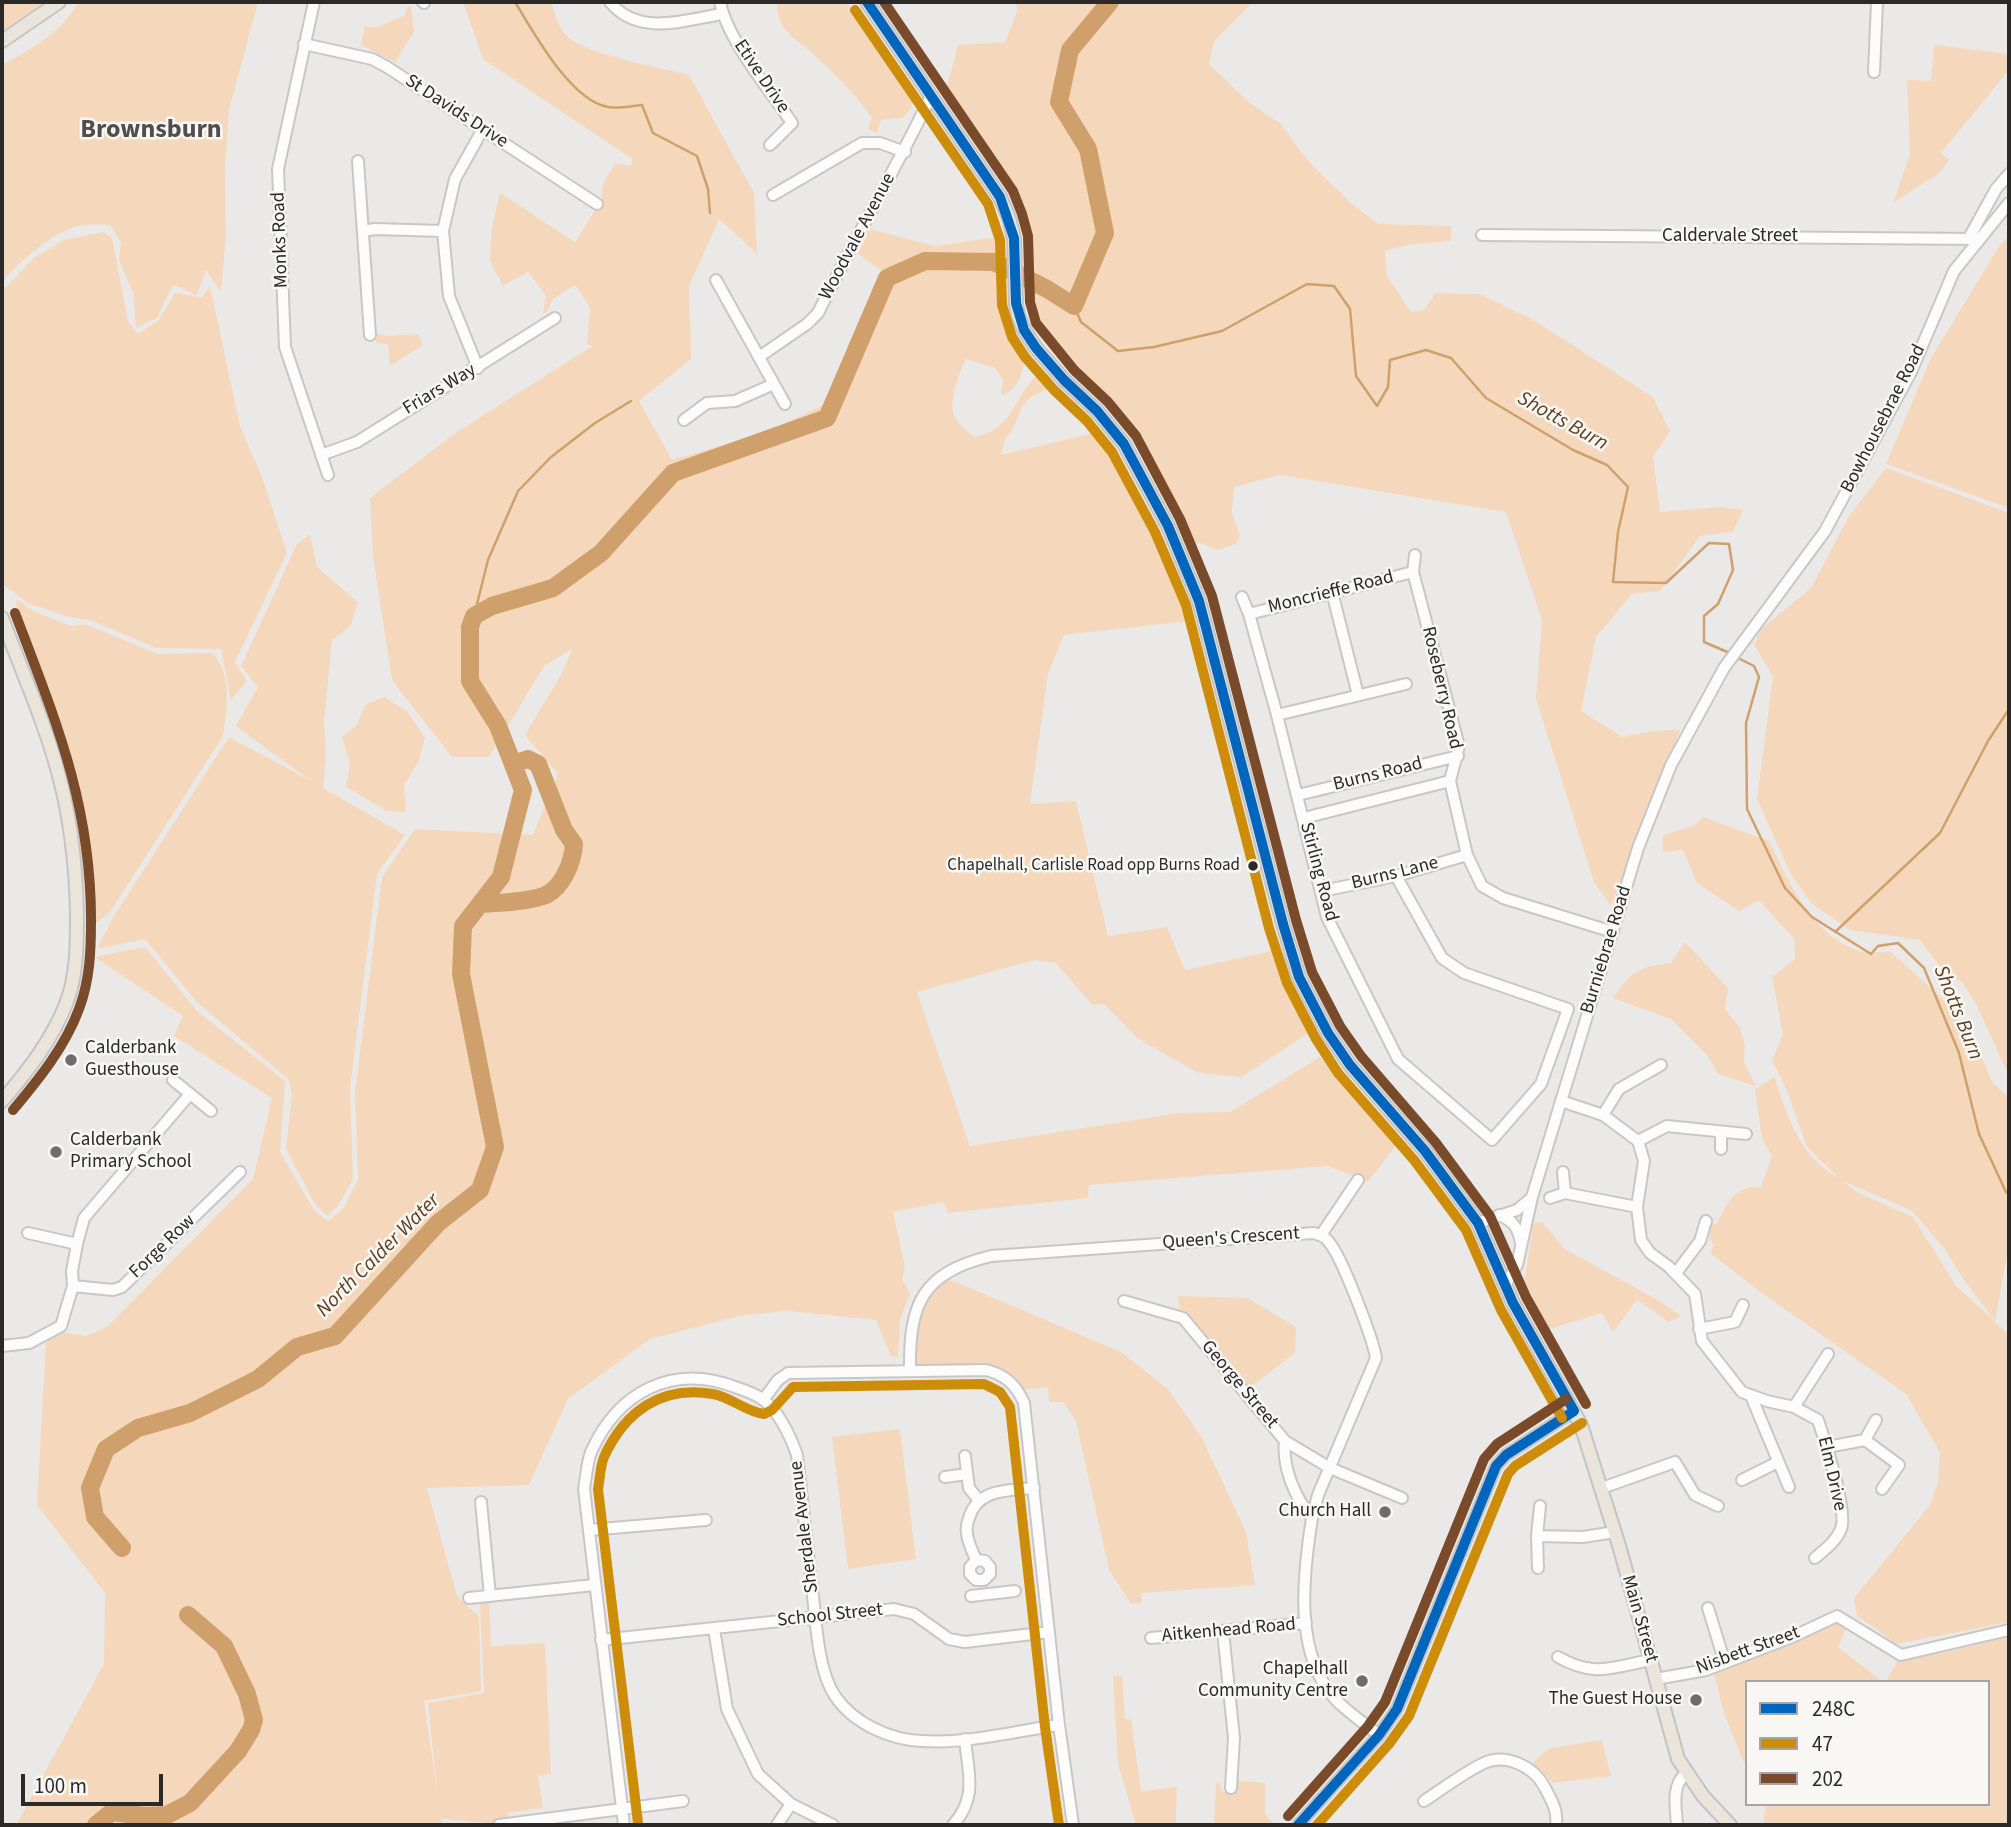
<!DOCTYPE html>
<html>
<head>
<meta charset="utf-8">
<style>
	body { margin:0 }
	#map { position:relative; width:2011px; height:1827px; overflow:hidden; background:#ebe9e8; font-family:"Source Sans 3",sans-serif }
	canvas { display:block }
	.frame { position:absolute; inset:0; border:4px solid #2b2a29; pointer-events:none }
	.legend { position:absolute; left:1745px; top:1680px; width:245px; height:126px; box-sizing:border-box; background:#f9f7f4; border:2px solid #a7a5a3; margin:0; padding:9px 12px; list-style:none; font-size:21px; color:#2b2a29 }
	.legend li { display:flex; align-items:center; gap:14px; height:35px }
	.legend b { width:35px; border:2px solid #a7a5a3 }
	.scale { position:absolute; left:21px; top:1774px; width:142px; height:32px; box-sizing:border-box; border:4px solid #2b2a29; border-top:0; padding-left:9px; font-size:21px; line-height:24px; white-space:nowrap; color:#2b2a29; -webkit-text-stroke:5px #f9f7f4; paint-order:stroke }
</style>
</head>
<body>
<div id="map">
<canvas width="2011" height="1827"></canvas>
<div class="frame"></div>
<ul class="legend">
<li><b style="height:9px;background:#0065bd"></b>248C</li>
<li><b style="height:9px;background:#ce8d08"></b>47</li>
<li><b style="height:9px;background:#7a4b2a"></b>202</li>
</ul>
<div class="scale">100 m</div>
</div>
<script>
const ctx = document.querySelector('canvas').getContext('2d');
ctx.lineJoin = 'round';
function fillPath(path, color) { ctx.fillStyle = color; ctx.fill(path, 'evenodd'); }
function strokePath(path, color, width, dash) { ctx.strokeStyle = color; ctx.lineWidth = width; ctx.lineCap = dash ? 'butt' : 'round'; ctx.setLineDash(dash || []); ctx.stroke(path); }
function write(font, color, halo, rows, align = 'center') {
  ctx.font = font + ' "Source Sans 3",sans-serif'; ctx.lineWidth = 5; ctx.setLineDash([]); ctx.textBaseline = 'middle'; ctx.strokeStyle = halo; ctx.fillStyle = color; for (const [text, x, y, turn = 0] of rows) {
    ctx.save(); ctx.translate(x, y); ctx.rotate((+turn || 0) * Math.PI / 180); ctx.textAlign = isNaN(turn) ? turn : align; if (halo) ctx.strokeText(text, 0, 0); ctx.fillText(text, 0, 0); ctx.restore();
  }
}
const green = new Path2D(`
	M2,2H44L2,31Z
	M79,2H258L229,110L225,166L226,236L221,292L206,270L197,295L173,285L157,318L136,328L133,292L119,261L121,242L110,225C101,225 91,224 82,225C53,231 20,261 2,282V65C32,49 61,32 79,2Z
	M463,2H552C553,12 560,30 568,37C586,54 661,68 689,75L754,193L757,254L719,219L689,286L691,359L639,401L672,460L768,432L825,404L883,272L858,254L870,229L935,246L998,237L1003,245L1005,254L1006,313L1027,354C1022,370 1019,392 1001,395L1003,380L995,368L966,359C959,372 949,401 954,415C958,424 967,431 974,437C1012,431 1014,397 1039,372L1048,374L1052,380L1050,388L1031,397L1022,407L1013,429L1005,439L1001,455L1098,432L1149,521L1190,621L1064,635L1048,674L1030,804L1076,801L1108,936L1167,927L1185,970L1281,949L1313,1030L1242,1077L1198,1073L1137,1038L1104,1004L1092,1005L1056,963L1035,960L917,992L970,1146L1179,1113L1230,1112L1320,1057L1397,1144L1368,1182L1328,1166L1089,1185L1088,1198L948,1213L944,1202L893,1212L905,1268L902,1279L910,1293L900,1320L898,1357L891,1356L876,1320L787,1311L740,1316L650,1339L568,1399L529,1485L427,1488L457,1596L479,1617L481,1691L424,1701L437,1791L428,1703L484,1693L480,1603L489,1601L491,1646L545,1643L551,1773L538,1776L543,1808L508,1813L509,1825L442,1819V1823L460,1825H16L104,1664L105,1593L37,1505L46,1340L61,1332L86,1336L108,1326L253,1179L272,1098L174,1036L183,1016L94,957L145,947L197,1011L285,1081L280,1152L314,1210L328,1221L344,1208L358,1179L355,1092L382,877L415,829L533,835L558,774L525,735L562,673L572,649L544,666L489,757H452L392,680L373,557L370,498L454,434L592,346L587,344L590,307L575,285L553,299L546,313H543L546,296L528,272L503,286L490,261L492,228L500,193L575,242L602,199V186L615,163L631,166L632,159L483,59Z
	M777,2H847L914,97L911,108L903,118L881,120L877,133L868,129L872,118C855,94 834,73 812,53C802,44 792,39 784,28C779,21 776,10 777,2Z
	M1016,2H1253L1214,41L1209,64L1251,104L1280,123L1309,162L1352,204L1378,224L1451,226V241L1412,244L1385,251L1387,276L1411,312L1424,310L1436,293L1479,294L1532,319L1653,397L1670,431L1653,457L1660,512L1720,507L1743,510L1733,532L1700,536L1660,591L1632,594L1596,637L1581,711L1623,737L1652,731L1680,730L1611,906L1594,882L1536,699L1542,620L1506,512L1280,475L1234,487L1232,512L1240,536L1236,544L1218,550L1200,543L1191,546L1133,437L1048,343L1033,303L1028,231L983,148L945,94L958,45L1005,42L1017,12Z
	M408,6L411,7L414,32L395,62L361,45L365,26L375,28L404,16Z
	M1934,45L2009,54V70L1941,153L1949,160L1941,172L1893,203L1910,154L1907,80L1931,81Z
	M103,232L112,238L128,321L138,334L159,320L175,293L202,297L210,286L240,426L262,477L287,553L235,662L247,681L231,700L221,649L156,648L93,621L66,616L28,603L2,584V291L34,258L64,240Z
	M2009,236V508L1886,464L1930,360L1999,246Z
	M375,333L386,336L418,334L423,345L390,366L388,344L376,343Z
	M1886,468L2009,513V1076L1976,1004L1962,982L1946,974L1920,940L1850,930L1812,904L1791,875L1757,799L1773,676L1754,645L1761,629L1811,588L1849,516Z
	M310,534L317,567L358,602L351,625L332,640L324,723L326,756L323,788L405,835L377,874L350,1088L353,1179L338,1206L327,1216L315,1204L286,1149L292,1093L288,1079L197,1002L145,939L97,949L114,916L229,737L311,781L236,726L258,687L241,666L297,544Z
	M16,599L32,610L70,626L85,624L158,654L212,653C233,672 227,710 223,736L110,912L88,930L75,793L21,635Z
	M384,697L407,711L425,738L419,761L404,785L406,812L387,811L346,787L350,764L342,737L357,725L365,705Z
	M1703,817L1769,841C1790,883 1811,935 1859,951C1868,954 1881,952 1891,952L1946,1002L1978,1048L1992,1082L2009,1098V1254L2007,1255L1995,1322L2009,1335V1622L1897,1644L1857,1616L1854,1598L1930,1505L1938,1482L1940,1452L1906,1394L1759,1291L1710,1253L1714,1245L1709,1238L1711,1224L1717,1223C1727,1204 1735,1184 1761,1187L1772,1156L1762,1139L1755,1089L1775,1077C1786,1116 1802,1160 1839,1178L1807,1147L1787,1091L1772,1060L1783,1034L1772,977L1795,959L1794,939L1759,900L1739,911L1697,883L1683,850L1663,852V835L1693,826ZM1843,1181L1912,1211L1944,1248L1964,1280L1995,1321L1956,1286L1913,1217L1857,1192Z
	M1685,942L1728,988L1725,1009L1740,1028L1745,1044L1744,1063L1756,1086L1718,1074L1707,1055L1671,1019L1613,998C1631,971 1639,967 1671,963Z
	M1542,1222L1565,1249L1658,1300L1681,1316L1669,1322L1637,1300L1613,1332L1602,1313L1540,1332L1522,1299L1533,1224Z
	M942,1279L956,1282L1121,1352L1168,1389L1202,1438L1246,1532L1255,1585L1141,1593L1142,1603L1131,1604L1109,1570L1076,1422L1064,1402H1049L1048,1387L1021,1390L1007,1376L912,1368L917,1311Z
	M1178,1296L1248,1298L1296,1327L1295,1353L1249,1388L1191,1319L1180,1311Z
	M900,1429L916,1559L848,1569L832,1437Z
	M1836,1623L1847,1626L1838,1647L1883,1682H1747V1761H1743L1725,1716L1714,1675L1721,1670Z
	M2009,1637V1825H1763L1766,1804H1988V1682H1886L1899,1659L1944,1653Z
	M1122,1675L1125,1719H1131L1141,1791L1177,1787L1176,1825H1136L1118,1764L1113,1676Z
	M1602,1740L1611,1776L1553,1783L1532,1763L1550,1748Z
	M1236,1780L1265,1783V1814L1275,1825H1214L1216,1783L1220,1784L1222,1792L1235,1791Z`);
const stream = new Path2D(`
	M515,2C533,32 571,101 608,107C618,109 632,106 642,105L653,133L697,156L708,189L710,213
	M1074,306L1081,322L1118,351L1154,347L1222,331L1307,284L1334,286L1350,309L1356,376L1377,406L1388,387L1390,360L1426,350L1451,358L1486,398L1573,450L1607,465L1628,487L1618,532L1613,582L1666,583L1709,543L1729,544L1733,570L1718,604L1704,616V642L1732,654
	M474,616L488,560L518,491L551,457L595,423L631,401
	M1738,658L1754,666L1759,677L1746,723L1747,809L1785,888L1812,917L1871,954L1878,946L1898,943L1924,968L1959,1053L1979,1134L2006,1192L2009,1194
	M1835,932L1940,833L1988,741L2009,709`);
const river = new Path2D(`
	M480,904C498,903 529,902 546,895C563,887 573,861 574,844L564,830L538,764L528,759L513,764
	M122,1548L95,1517L90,1488L106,1449L138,1428L190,1413L258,1379L297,1347L335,1336L438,1223L480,1190L495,1147L461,974L463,926L501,877L523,790L498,726L470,681V627L474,616L492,606L553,588L601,553L673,473L827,418L887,278L925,261L994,262L1047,289L1074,306L1105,233L1088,149L1059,102L1070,50L1110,2
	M96,1825L112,1812L145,1816L167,1815L190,1803L238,1751L251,1730L254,1720L247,1694L224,1646L188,1615`);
const minor = new Path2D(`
	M314,2L278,169L285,347L328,475
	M423,2L424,3
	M610,2C638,37 685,20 722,14
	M720,2C728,41 769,89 792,123L770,145
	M304,44L372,59L387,67L597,204
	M1874,72L1877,2
	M358,161L370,335
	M773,195L862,143H880L905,152
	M363,231L375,229L443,231
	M1482,235L1979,239
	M1969,238L1996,189L2009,174
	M716,280L785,404
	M759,357L807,324L818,313C854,239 896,169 931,96
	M478,368L449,296L443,231L455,179L483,129
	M684,420L707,403L735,401L774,384
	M321,455L357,442L555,318
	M1415,555L1413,572L1459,746L1450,781L1467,855L1482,886L1503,898L1613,932
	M1332,592L1358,695
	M1242,597L1249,614L1277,715L1327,917L1398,1059L1492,1140L1541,1084L1568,1009L1464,973L1442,958L1396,876
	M1249,614L1413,572
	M1277,715L1406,684
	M1298,795L1458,756
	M1304,818L1450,781
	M1322,891L1396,876L1467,855
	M173,1080L211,1111
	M1561,1101L1603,1115L1638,1141L1644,1161L1637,1207L1641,1240L1650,1253L1668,1266L1695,1294L1702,1341L1742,1392L1767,1401L1794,1407L1818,1420C1825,1441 1848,1512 1841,1529C1836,1542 1824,1550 1815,1558
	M1603,1115L1619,1089L1661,1065
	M1638,1141L1667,1126L1746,1134
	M1721,1149V1132
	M1565,1193L1637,1207
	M1550,1198L1565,1193L1563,1172
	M1499,1215C1514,1221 1518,1228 1521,1243
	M1478,1223L1517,1210L1530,1199
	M28,1233L77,1244
	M1321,1235L1358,1180
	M1676,1273L1700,1241L1706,1221
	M1506,1284L1517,1265L1532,1197L1638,848L1671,765L1724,668L1825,531L1911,372L1954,271L2009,203
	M73,1286L113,1290L122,1287L240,1172
	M1124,1301L1183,1318L1285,1441C1282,1467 1295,1498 1312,1518C1303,1575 1293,1655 1337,1701C1349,1713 1365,1724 1379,1735
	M1699,1329L1735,1322L1743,1305
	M2,1346L29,1343L61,1326L73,1286L72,1271L77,1244L84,1218L190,1094
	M910,1371C909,1303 922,1273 991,1256L1314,1233C1319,1235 1325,1236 1328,1241C1341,1254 1373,1339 1376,1358L1318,1495L1312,1518
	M1751,1396L1789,1487
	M763,1400L778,1380L788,1373L986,1370C1006,1375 1016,1385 1024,1403L1059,1725L1073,1825
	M1794,1407L1828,1354
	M1865,1440L1876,1420
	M1285,1441L1330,1468L1402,1498
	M1827,1447L1865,1440L1899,1465L1882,1489
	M965,1456L969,1488L978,1499
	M945,1477L967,1474
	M1742,1480L1778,1462
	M1602,1488L1675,1462L1695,1495L1718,1506
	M481,1502L490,1596
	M1540,1506L1537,1536L1583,1537L1615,1532
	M589,1530L706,1520
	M1537,1536L1538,1568
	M976,1560L970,1567V1574L976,1580H984L990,1574V1567L985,1561L976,1560C973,1552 968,1543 967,1534C966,1528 967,1523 969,1518C978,1488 1008,1491 1034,1488
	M971,1596L1015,1591
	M469,1598L594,1585
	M1708,1608L1725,1663
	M714,1629L727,1709L758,1774L791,1804L833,1825
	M1223,1631L1234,1738L1231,1788
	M1151,1638L1306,1623
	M601,1640L894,1609L914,1614L949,1639L965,1642L1049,1632
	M1558,1657C1595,1678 1612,1667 1651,1660
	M1656,1679L1706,1670L1792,1637L1837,1616L1901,1655L2009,1630
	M1424,1801C1444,1788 1463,1773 1484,1763C1505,1753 1533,1766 1544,1786C1551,1800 1558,1809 1556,1825
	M499,1825L683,1801
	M624,1825L584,1489C586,1477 587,1463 591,1452C618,1392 672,1363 735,1387C744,1390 756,1394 764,1400C780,1414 790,1435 797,1455C802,1499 807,1543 812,1587C816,1618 817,1669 835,1696C853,1723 890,1740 922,1741C967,1744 1015,1731 1059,1725
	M777,1825L791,1804
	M953,1825C978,1797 968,1773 965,1739
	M1298,1825L1379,1735L1397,1709L1496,1466L1506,1455L1574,1411
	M1677,1825C1676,1809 1671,1784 1686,1774`);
const major = new Path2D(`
	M867,2L1000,197L1009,218L1014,238L1016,303L1018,315L1024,330L1036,348L1064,380L1097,411L1124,444L1168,526L1199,601L1283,924L1299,977L1328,1033L1350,1065L1425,1151L1478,1223L1513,1303L1581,1425L1620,1549L1678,1759L1703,1796L1730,1825
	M2,41L59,2
	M2,618C21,669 44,720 58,772C71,819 76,866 77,914C77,943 77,977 66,1004C52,1040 27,1072 2,1101`);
const bus1 = new Path2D(`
	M867,2L1000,197L1014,238L1016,303L1024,330L1036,348L1064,380L1097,411L1124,444L1168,526L1199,601L1283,924L1299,977L1328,1033L1350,1065L1425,1151L1478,1223L1513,1303L1574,1411
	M1298,1825L1379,1735L1397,1709L1496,1466L1506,1455L1574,1411`);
const bus2 = new Path2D(`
	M855,10L988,204L1000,240L1002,305L1012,337L1025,357L1054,390L1087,421L1112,452L1155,532L1186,605L1269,928L1287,983L1316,1039L1338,1073L1414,1160L1466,1230L1501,1310L1562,1418
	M638,1823L598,1489C600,1479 600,1467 604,1457C625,1411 662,1385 713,1394C731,1397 746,1412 764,1414L772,1410L793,1387L984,1384L1000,1392L1010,1407L1045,1727L1059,1825
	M1317,1825L1389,1744L1409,1716L1508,1474L1515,1466L1582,1423`);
const bus3 = new Path2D(`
	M884,2L1013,191L1022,214L1028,236L1030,302L1036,323L1074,370L1108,402L1136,436L1180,519L1212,596L1296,920L1312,972L1340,1026L1361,1056L1436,1143L1490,1216L1526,1297L1586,1404
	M13,1110C39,1079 65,1047 79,1009C90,980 91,950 91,920C91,803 55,719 15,613
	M1288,1816L1368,1726L1385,1702L1484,1459L1497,1444L1566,1399`);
const markers = [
	[1253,866,6,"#2b2a29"],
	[71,1060,7,"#6e6d6c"],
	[56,1152,7,"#6e6d6c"],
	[1385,1512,7,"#6e6d6c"],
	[1362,1681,7,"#6e6d6c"],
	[1696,1700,7,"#6e6d6c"]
];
const busNames = [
	["Chapelhall, Carlisle Road opp Burns Road",1240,866]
];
const streetNames = [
	["Etive Drive",761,77,56],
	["St Davids Drive",456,112,33],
	["Woodvale Avenue",858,237,-62],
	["Caldervale Street",1730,237],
	["Monks Road",281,240,-92],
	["Friars Way",440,390,-31],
	["Bowhousebrae Road",1884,419,-63],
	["Moncrieffe Road",1331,593,-14],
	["Roseberry Road",1441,688,77],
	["Burns Road",1378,775,-14],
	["Stirling Road",1318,872,75],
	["Burns Lane",1395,874,-14],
	["Burniebrae Road",1607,950,-73],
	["Queen's Crescent",1231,1239,-4],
	["Forge Row",163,1247,-44],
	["George Street",1239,1385,50],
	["Elm Drive",1831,1474,77],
	["Sherdale Avenue",805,1527,-97],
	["School Street",830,1616,-6],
	["Main Street",1639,1619,74],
	["Aitkenhead Road",1229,1631,-5],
	["Nisbett Street",1748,1651,-20]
];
const poiNames = [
	["Calderbank",85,1049,"left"],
	["Guesthouse",85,1071,"left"],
	["Calderbank",70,1141,"left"],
	["Primary School",70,1163,"left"],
	["Church Hall",1371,1512],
	["Chapelhall",1348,1670],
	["Community Centre",1348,1692],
	["The Guest House",1682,1700]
];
const waterNames = [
	["Shotts Burn",1562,422,29],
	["Shotts Burn",1957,1013,68],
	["North Calder Water",379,1256,-45]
];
const districtNames = [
	["Brownsburn",151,131]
];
fillPath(green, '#f5d8bc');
strokePath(stream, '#cfa06b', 2.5);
strokePath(river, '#cfa06b', 18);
strokePath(minor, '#c8c7c6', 14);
strokePath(major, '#c5c4c4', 16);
strokePath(minor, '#fcfcfc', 10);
strokePath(major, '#eae4da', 12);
strokePath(bus1, '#0065bd', 10);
strokePath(bus2, '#ce8d08', 10);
strokePath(bus3, '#7a4b2a', 10);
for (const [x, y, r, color] of markers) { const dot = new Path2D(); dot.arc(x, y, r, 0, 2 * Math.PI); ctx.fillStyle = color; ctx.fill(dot); strokePath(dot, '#f9f7f4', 2.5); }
write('17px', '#2b2a29', '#f9f7f4', busNames, 'right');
write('19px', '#2b2a29', '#f9f7f4', streetNames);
write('19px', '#2b2a29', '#f9f7f4', poiNames, 'right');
write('italic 21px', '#5c3f20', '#f9f7f4', waterNames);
write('bold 26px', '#504e4c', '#f9f7f4', districtNames);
</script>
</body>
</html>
